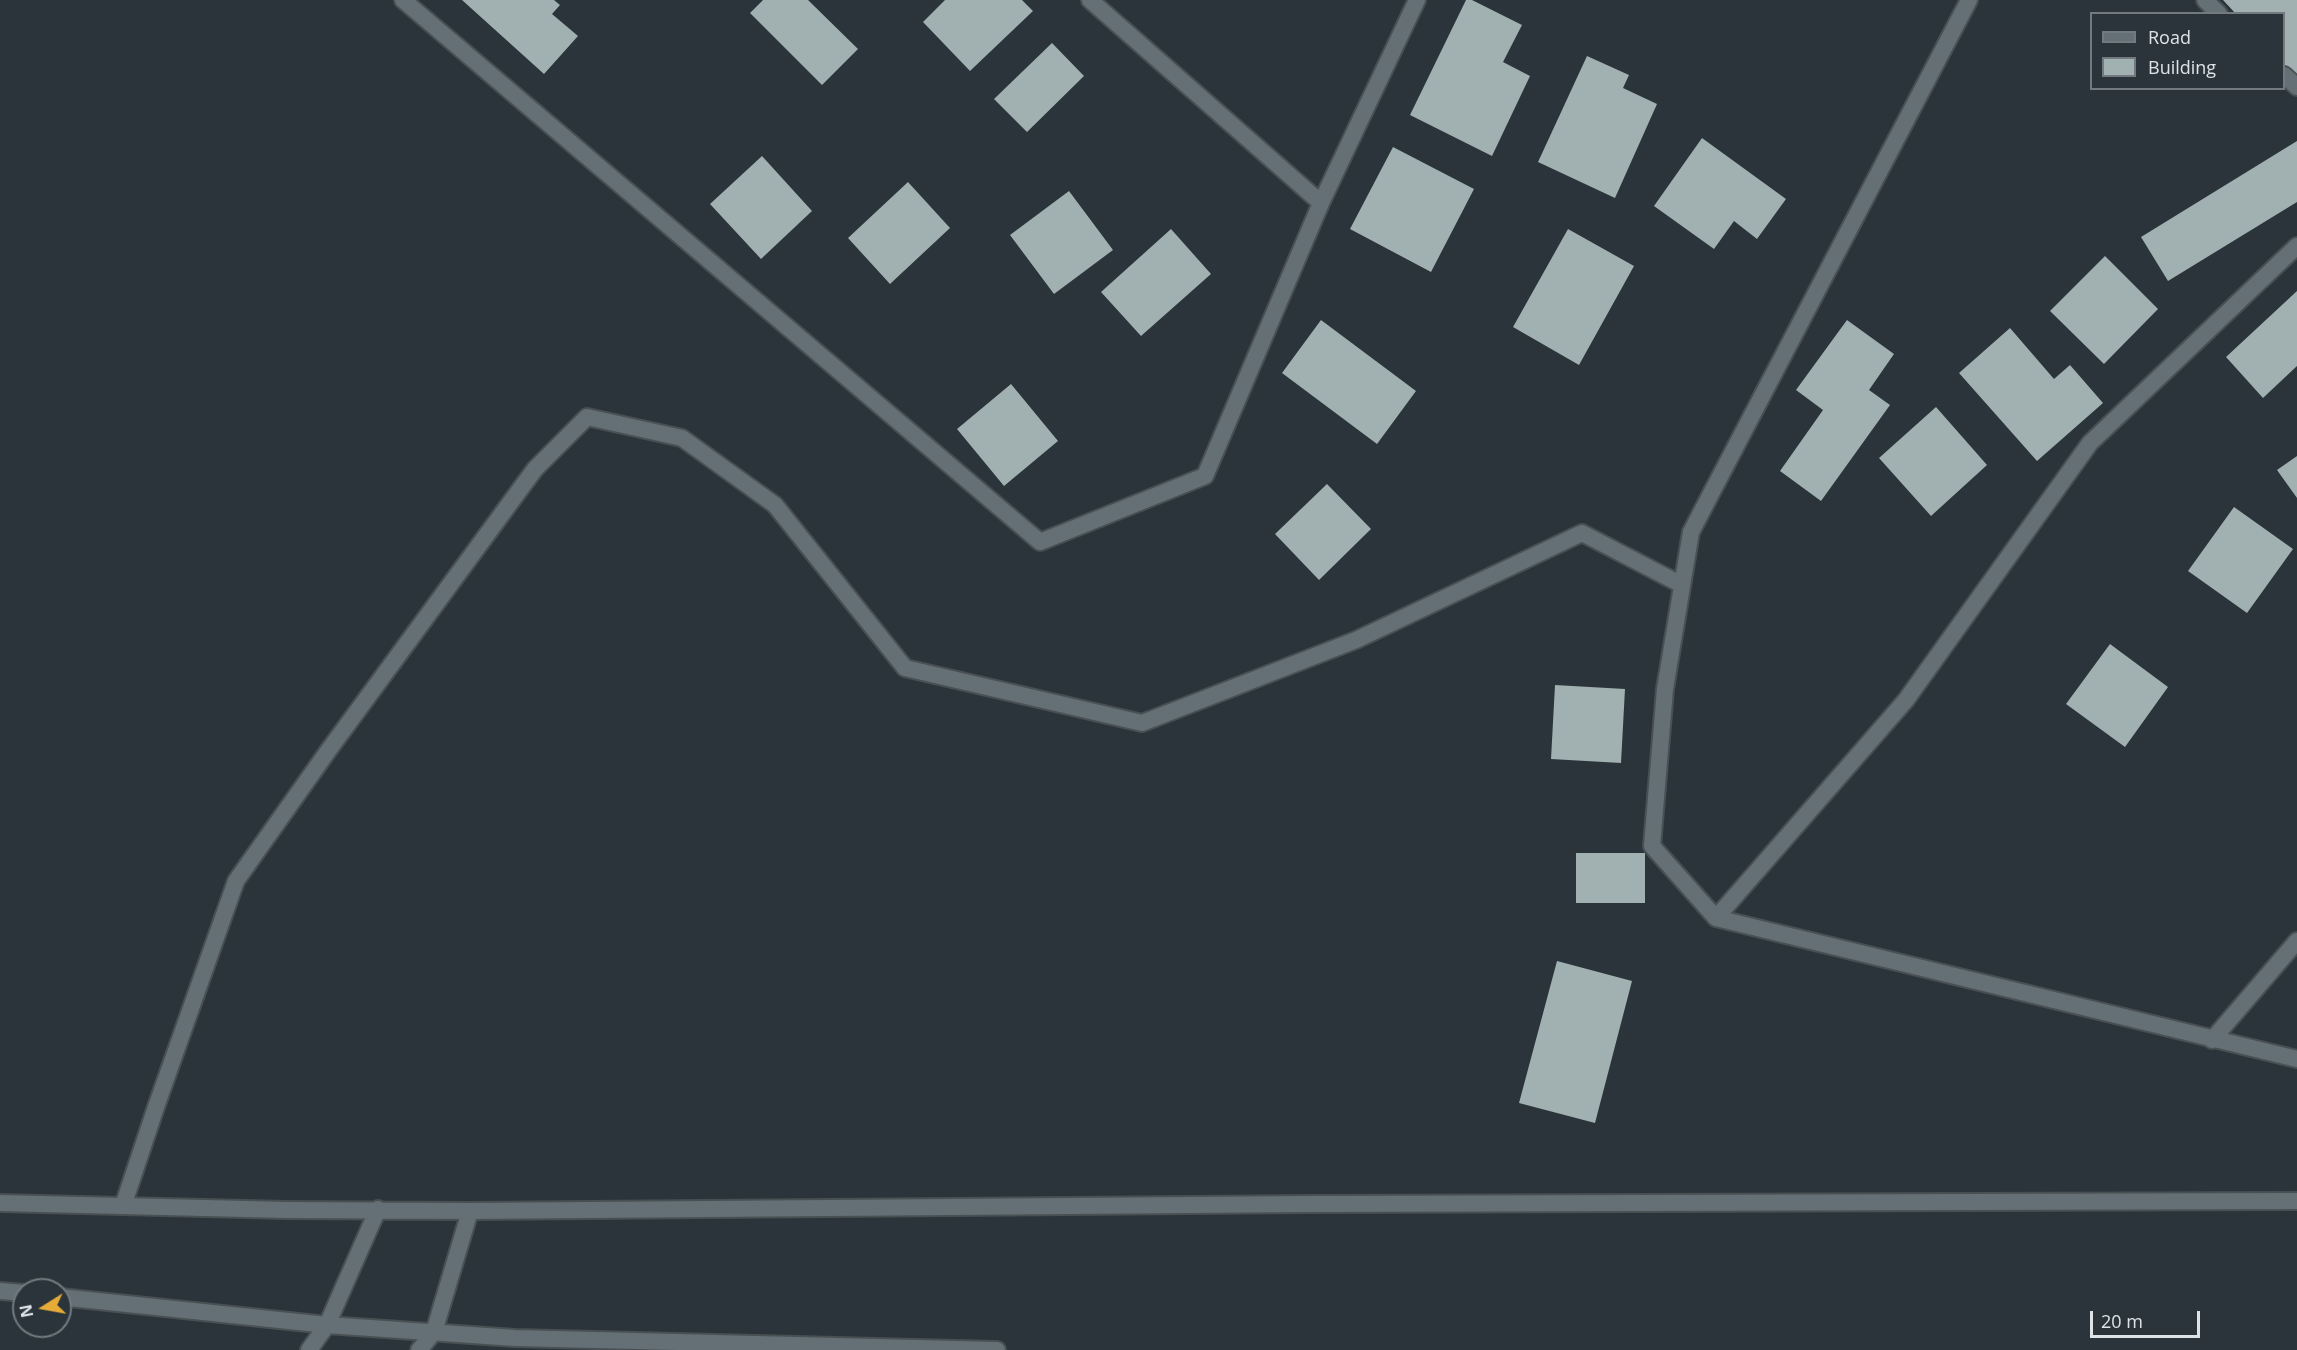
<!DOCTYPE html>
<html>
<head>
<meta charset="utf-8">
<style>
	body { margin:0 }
	#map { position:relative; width:2297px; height:1350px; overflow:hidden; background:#2a343a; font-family:"Open Sans",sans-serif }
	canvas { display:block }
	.legend { position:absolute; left:2090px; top:12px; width:195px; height:78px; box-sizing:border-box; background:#2a343a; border:2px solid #727a7f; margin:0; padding:8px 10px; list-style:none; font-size:18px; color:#dde3e7 }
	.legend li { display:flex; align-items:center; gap:12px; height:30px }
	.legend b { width:30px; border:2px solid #727a7f }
	.north { position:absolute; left:12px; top:1278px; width:60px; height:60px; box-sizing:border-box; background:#2a343a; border:2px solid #727a7f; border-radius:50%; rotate:259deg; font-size:16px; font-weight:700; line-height:24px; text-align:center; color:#dde3e7 }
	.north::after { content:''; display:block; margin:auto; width:21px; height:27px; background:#e7ac37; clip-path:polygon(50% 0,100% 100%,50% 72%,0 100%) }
	.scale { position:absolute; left:2090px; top:1311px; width:110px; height:27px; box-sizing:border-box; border:3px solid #dde3e7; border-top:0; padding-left:8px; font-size:18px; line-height:21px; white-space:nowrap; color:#dde3e7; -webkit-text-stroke:4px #2a343a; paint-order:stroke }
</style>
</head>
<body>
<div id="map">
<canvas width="2297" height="1350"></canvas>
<ul class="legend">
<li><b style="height:8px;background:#647076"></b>Road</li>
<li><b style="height:16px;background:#a1b0b1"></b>Building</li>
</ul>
<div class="north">N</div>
<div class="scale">20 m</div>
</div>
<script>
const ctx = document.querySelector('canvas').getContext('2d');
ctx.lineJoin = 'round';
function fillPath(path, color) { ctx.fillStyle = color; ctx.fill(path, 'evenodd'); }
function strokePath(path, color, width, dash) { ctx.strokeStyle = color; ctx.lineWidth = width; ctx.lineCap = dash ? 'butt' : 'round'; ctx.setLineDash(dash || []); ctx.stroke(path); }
const building = new Path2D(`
	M462,0H554L560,5L552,14L578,36L544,74Z
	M763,0H808L858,49L822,85L750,13Z
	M945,0H1022L1033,11L970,71L923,22Z
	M1466,0H1472L1522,25L1503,62L1530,76L1492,156L1410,115Z
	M2223,0H2297V78L2284,64V14H2236Z
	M1052,43L1084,76L1027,132L994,99Z
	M1587,56L1629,75L1623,88L1657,104L1615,198L1538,162Z
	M1702,138L1786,199L1757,239L1734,221L1714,249L1654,206Z
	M2297,141V202L2168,281L2141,237Z
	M1393,147L1474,189L1431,272L1350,229Z
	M762,156L812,211L761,259L710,204Z
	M908,182L950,228L890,284L848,238Z
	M1069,191L1113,250L1054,294L1010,235Z
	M1171,229L1211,274L1141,336L1101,292Z
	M1568,229L1634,266L1579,365L1513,327Z
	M2105,256L2158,309L2104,364L2050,311Z
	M2297,291V366L2263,398L2226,357Z
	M1321,320L1416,391L1377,444L1282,373Z
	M1847,320L1894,354L1869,390L1890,405L1821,501L1780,471L1823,410L1796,390Z
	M2010,328L2054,379L2070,365L2103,403L2037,461L1959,373Z
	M1011,384L1058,441L1004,486L957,429Z
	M1936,407L1987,465L1931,516L1879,458Z
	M2297,456V498L2277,470Z
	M1327,484L1371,529L1319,580L1275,534Z
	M2234,507L2293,549L2247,613L2188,571Z
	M2110,644L2168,687L2125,747L2066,704Z
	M1555,685L1625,689L1621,763L1551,759Z
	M1576,853H1645V903H1576Z
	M1557,961L1632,981L1595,1123L1519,1103Z`);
const minor = new Path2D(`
	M403,0L1040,542L1205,476L1321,203L1417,0
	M1090,0L1321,203
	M1969,0L1691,532L1665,689L1652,846L1716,918L2297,1059
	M2205,0L2219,14
	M2284,75L2297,87
	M1716,918L1906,700L2090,443L2297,246
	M2212,1040L2297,941
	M123,1206L156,1107L236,881L328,751L535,469L587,417L682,438L775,505L905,668L1142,723L1356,640L1582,533L1682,585`);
const tertiary = new Path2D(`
	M0,1203L286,1210L470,1211L1309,1204L2297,1201
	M0,1291L24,1293
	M60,1297L327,1325L515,1338L997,1350
	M309,1350L327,1325L378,1209
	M419,1350L434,1332L470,1211`);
fillPath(building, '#a1b0b1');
strokePath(minor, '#485054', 20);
strokePath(tertiary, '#485054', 20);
strokePath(minor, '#647076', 16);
strokePath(tertiary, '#647076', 16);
</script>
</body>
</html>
